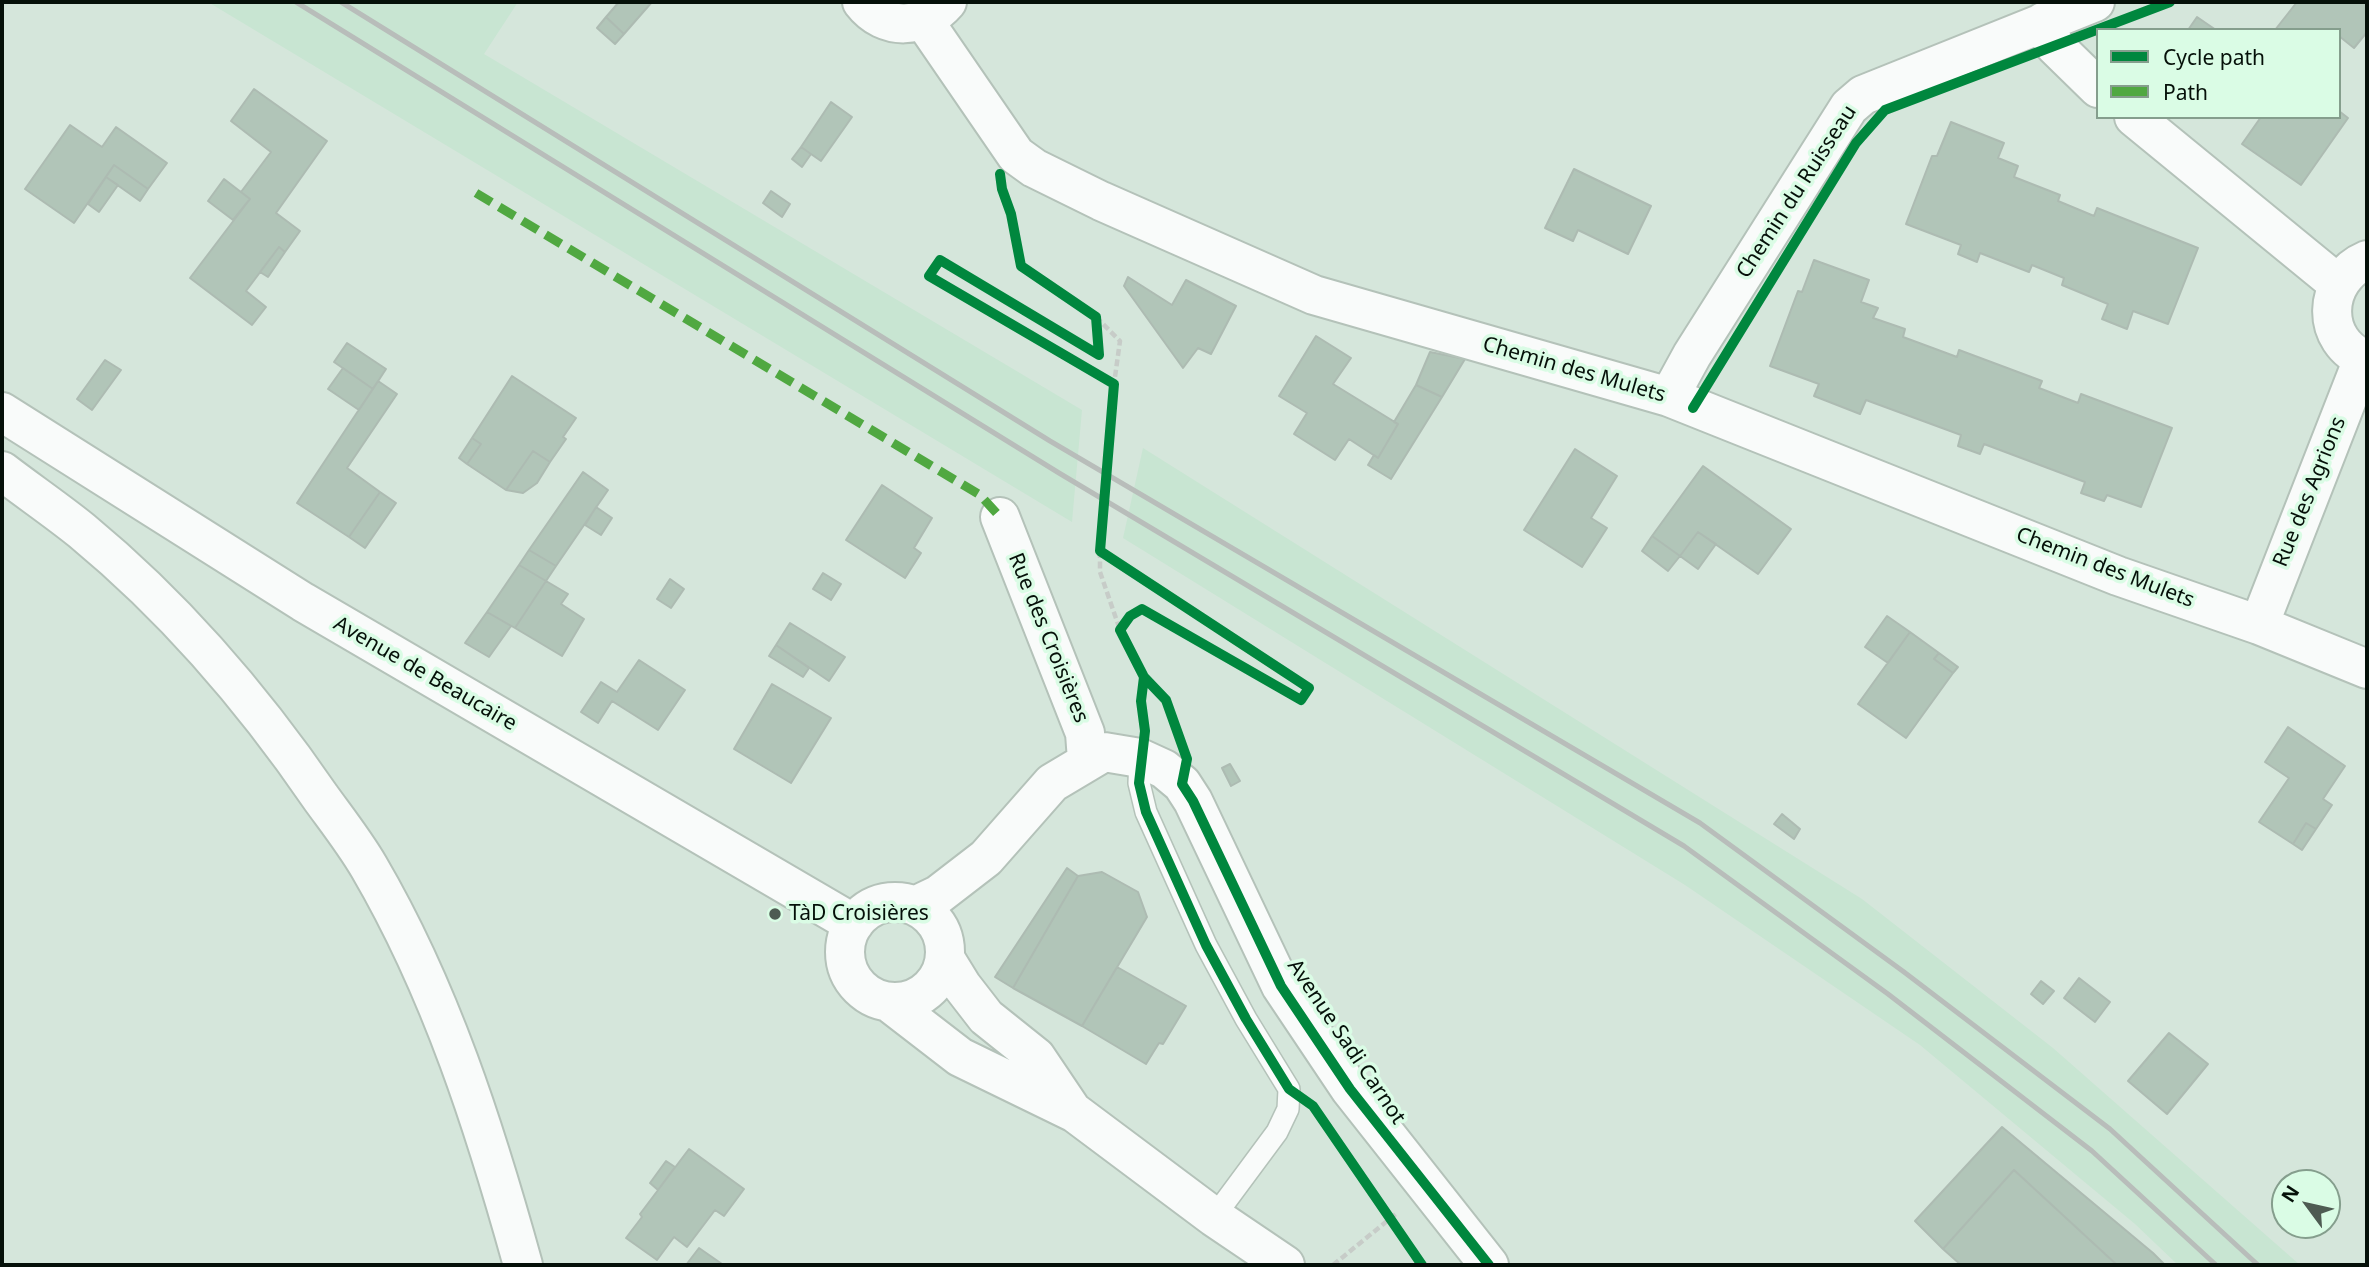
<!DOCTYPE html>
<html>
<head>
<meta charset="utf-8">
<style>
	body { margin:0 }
	#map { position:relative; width:2369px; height:1267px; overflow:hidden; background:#d5e6db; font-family:"Noto Sans",sans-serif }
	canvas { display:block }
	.frame { position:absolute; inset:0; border:4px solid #051009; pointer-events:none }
	.legend { position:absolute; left:2096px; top:28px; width:245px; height:91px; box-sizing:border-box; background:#dafce5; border:2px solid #859e8d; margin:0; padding:9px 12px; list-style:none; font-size:21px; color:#051009 }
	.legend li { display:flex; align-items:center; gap:14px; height:35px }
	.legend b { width:35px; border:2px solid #859e8d }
	.north { position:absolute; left:2271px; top:1169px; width:70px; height:70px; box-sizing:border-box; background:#dafce5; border:2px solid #859e8d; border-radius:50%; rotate:303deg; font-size:19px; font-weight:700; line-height:28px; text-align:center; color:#051009 }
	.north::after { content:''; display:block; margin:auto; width:24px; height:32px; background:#4e5b52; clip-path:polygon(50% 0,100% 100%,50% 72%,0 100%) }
</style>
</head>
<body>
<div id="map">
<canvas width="2369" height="1267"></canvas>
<div class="frame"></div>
<ul class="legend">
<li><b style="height:9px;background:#00873e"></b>Cycle path</li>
<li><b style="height:9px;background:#50a841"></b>Path</li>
</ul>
<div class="north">N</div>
</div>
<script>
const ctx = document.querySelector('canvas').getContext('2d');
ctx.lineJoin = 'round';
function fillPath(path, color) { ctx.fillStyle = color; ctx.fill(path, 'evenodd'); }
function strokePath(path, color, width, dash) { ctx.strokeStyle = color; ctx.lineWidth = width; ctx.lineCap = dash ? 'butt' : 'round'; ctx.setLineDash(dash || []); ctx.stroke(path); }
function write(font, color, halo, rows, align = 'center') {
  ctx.font = font + ' "Noto Sans",sans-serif'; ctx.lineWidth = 7; ctx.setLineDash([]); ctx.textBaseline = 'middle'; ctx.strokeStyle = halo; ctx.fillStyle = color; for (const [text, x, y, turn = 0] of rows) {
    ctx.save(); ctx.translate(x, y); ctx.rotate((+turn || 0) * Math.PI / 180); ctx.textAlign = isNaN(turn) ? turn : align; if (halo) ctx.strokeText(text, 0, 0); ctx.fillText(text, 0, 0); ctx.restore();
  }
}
const built = new Path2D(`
	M208,2H518L484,54L1082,410L1072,522Z
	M1143,448L1862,899L2053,1048L2300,1265H2178L2135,1224L1920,1045L1685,885L1123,538Z`);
const building = new Path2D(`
	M619,2H652L624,34L606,17Z
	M2297,2H2367V32L2354,48L2339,36V30H2275Z
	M606,17L624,34L615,44L597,28Z
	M2197,17L2216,30H2188Z
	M254,89L327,141L276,213L300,231L285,252L279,247L246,291L266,307L252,325L190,278L250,199L241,192L271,152L231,121Z
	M831,102L852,117L821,161L801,147Z
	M2339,111L2348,118L2301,185L2242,144L2261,117H2339Z
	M1951,122L2004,143L1998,158L2018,166L2014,177L2060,195L2058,201L2094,216L2097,208L2198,248L2168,324L2133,311L2127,329L2102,319L2108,304L2062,285L2064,278L2032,265L2029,272L1980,253L1977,262L1958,254L1961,245L1906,224L1932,156H1937Z
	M70,125L102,147L116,127L167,163L148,189L114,165L74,223L25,189Z
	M801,147L811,154L802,167L792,159Z
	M114,165L148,189L140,201L106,177Z
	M1574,169L1651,206L1628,254L1578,230L1573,241L1545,228Z
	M106,177L118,185L99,212L88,204Z
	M224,179L250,199L233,220L208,201Z
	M771,191L790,204L782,217L763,203Z
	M279,247L285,252L268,277L260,272Z
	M1814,260L1869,280L1861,302L1878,308L1873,318L1905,329L1903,337L1957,357L1959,350L2042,381L2039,388L2078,403L2081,394L2172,428L2141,507L2107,495L2104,501L2081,493L2085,482L1984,444L1980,454L1958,446L1961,435L1866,400L1860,414L1814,396L1819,384L1770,366L1798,291L1802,292Z
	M1128,277L1172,305L1186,280L1236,306L1211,354L1198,348L1183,368L1124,286Z
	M1316,336L1351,358L1333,384L1398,424L1378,458L1349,439L1335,460L1294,434L1307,413L1279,396Z
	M347,343L386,369L373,389L334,362Z
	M1430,352L1465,359L1442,397L1416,385Z
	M105,360L121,370L92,410L77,399Z
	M343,368L373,389L359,410L328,389Z
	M512,376L576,418L563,437L566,439L550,462L533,451L506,490L467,464L481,444L472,438Z
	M378,381L397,394L347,468L380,492L349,537L297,503Z
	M1416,385L1442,397L1391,479L1368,465L1374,455L1378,458L1398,424L1394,422Z
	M472,438L481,444L467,464L459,458Z
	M1575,449L1617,476L1591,518L1607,528L1582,567L1524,530Z
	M533,451L550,462L537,483L523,493L506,490Z
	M1703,466L1791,529L1758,574L1698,532L1680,556L1652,536Z
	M583,472L608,490L556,566L529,550Z
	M882,485L932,518L914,548L921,553L905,578L846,540Z
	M380,492L396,503L365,548L349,537Z
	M596,507L612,518L601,535L585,525Z
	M1698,532L1716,544L1698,569L1680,556Z
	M1652,536L1680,556L1668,571L1642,551Z
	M529,550L556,566L546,581L519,565Z
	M519,565L546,581L515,628L487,612Z
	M823,573L841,584L831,600L813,589Z
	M670,579L684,589L671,608L657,599Z
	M546,581L568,594L561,604L584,619L562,656L515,628Z
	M487,612L511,626L489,657L465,643Z
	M1887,616L1910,632L1888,663L1865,647Z
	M790,623L845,657L829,681L776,645Z
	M1910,632L1939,653L1934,659L1953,673L1906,738L1858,704Z
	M776,645L809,668L803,677L769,656Z
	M1939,653L1958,667L1953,673L1934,659Z
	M639,660L685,690L658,730L612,701L598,723L581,712L601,682L617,692Z
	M772,684L831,718L791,783L734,749Z
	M2288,727L2345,766L2323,799L2332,805L2316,829L2306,823L2293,844L2259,822L2289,778L2265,762Z
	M1230,764L1240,781L1231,786L1222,768Z
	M1782,814L1800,829L1794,839L1774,824Z
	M2306,823L2316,829L2302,850L2293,844Z
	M1067,868L1078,876L1013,988L995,977Z
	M1102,872L1138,892L1147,917L1082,1026L1013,988L1078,876Z
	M1117,967L1186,1006L1163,1044L1159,1043L1146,1064L1082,1026Z
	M2079,978L2110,1002L2095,1022L2064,998Z
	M2041,981L2054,991L2043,1004L2031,994Z
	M2169,1033L2208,1064L2167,1114L2128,1081Z
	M2002,1127L2153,1253L2165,1265H2117L2014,1170L1943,1249L1915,1221Z
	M689,1149L744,1189L724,1216L715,1210L687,1247L674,1237L657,1260L626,1238L642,1217L640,1214Z
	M666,1161L675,1167L658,1190L650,1183Z
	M2014,1170L2117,1265H1961L1943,1249Z
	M699,1248L722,1264L721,1265H686Z`);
const path = new Path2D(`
	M1096,317L1120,341L1114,384
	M1100,551V572L1120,630
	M1333,1265L1397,1213`);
const lane = new Path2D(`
	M1140,758L1139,783L1146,812L1206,945L1246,1019L1289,1089L1288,1109L1277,1132L1214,1217`);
const street = new Path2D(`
	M862,2C885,32 924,29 947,2
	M924,21L1016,155L1034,168L1101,201L1314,295L1669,397L2118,576L2259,625L2367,669
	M2043,22L2055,46L2098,88
	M2134,117L2338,284
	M2367,260C2322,279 2319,342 2367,360
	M1669,397L1692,355L1849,107L1863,95L2095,2
	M2,412L303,602L854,924
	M1000,517L1085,733L1087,760
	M2259,625L2363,359
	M845 952a50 50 0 1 1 100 0a50 50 0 1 1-100 0Z
	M915,906L938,895L986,858L1052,783L1104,752L1140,758L1164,769L1182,784L1193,801L1281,986L1350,1089L1489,1265
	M946,960L962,986L986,1017L1036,1057L1073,1112
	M890,1003L960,1057L1075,1113L1214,1217L1285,1265`);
const primary = new Path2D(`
	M2,471C28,491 56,510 82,531C174,607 254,700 321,798C337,820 355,843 369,867C441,990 485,1128 523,1265`);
const rail = new Path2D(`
	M296,2L1059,473L1684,846L1888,994L2092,1151L2216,1265
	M341,2L1050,441L1700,823L1904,972L2110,1129L2258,1265`);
const quiet = new Path2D(`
	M476,193L980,495L1000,517`);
const cycleway = new Path2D(`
	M1000,174L1002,189L1011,214L1021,266L1096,317L1099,355L940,260L929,276L1114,384L1100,551L1309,688L1301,700L1142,609L1130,616L1120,630L1144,677L1166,700L1187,759L1182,784L1193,801L1281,986L1350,1089L1489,1265
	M1693,408L1856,143L1885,110L2170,2
	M1144,677L1141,701L1145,731L1139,783L1146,812L1206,945L1246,1019L1289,1089L1313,1106L1422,1265`);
const markers = [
	[775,914,7,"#4e5b52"]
];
const streetNames = [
	["Chemin du Ruisseau",1797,192,-57],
	["Chemin des Mulets",1574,370,16],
	["Rue des Agrions",2310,492,-68],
	["Chemin des Mulets",2105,568,21],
	["Rue des Croisières",1048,638,68],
	["Avenue de Beaucaire",425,674,30],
	["Avenue Sadi Carnot",1346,1042,56]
];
const poiNames = [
	["TàD Croisières",789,914]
];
fillPath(built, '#c8e5d2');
fillPath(building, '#b1c5b8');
strokePath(building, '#adbbb2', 2);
strokePath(lane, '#b4c2b9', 24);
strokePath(street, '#b4c2b9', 42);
strokePath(primary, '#b4c2b9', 42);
strokePath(path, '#c7ccc8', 4.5, [7, 3.5]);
strokePath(lane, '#f9fbfa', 21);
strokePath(street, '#f9fbfa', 38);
strokePath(primary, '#f9fbfa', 38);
strokePath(rail, '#b8bdba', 5);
strokePath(quiet, '#50a841', 9, [18, 9]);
strokePath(cycleway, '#00873e', 10);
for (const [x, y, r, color] of markers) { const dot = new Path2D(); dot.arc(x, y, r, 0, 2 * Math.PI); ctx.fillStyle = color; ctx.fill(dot); strokePath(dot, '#dafce5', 2.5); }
write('21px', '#051009', '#dafce5', streetNames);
write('21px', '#051009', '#dafce5', poiNames, 'left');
</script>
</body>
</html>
